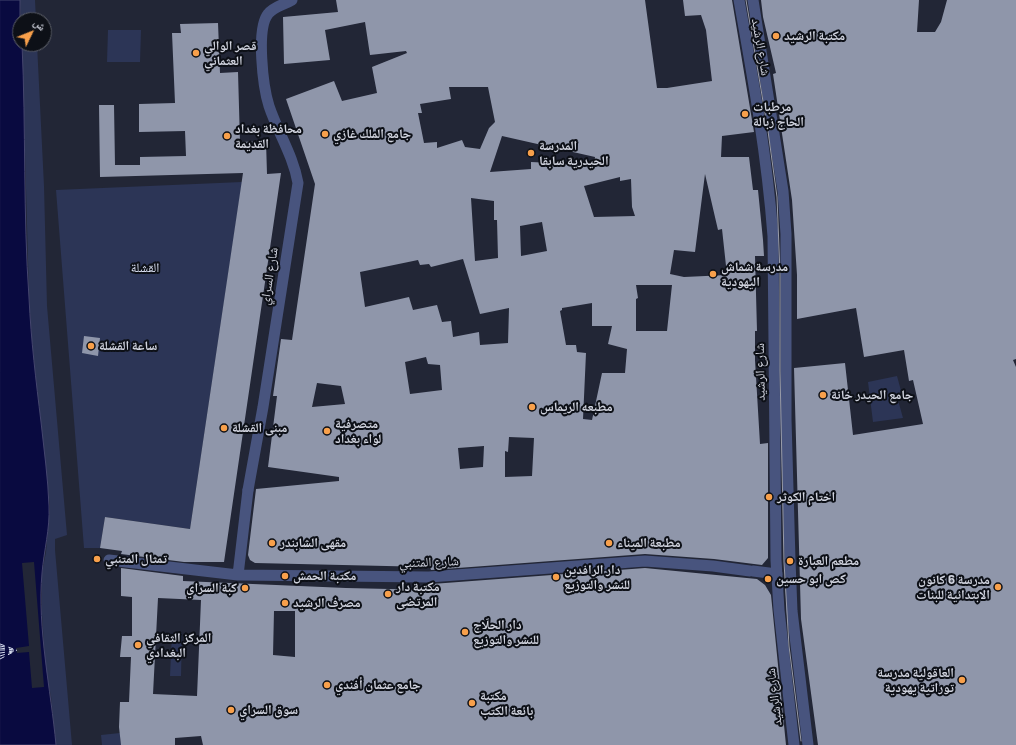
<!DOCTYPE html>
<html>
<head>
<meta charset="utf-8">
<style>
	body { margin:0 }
	#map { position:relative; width:1016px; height:745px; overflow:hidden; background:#222636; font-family:Barlow,"Noto Naskh Arabic",sans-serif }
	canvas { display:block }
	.north { position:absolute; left:12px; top:12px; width:40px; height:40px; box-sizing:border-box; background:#0d1017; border:1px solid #5b5e67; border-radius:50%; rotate:47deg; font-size:11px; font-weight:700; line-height:16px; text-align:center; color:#d0d3de }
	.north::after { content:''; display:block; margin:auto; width:14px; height:18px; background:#f8a04b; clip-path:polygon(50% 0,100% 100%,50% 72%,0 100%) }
</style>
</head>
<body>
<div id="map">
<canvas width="1016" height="745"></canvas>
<div class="north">ش</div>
</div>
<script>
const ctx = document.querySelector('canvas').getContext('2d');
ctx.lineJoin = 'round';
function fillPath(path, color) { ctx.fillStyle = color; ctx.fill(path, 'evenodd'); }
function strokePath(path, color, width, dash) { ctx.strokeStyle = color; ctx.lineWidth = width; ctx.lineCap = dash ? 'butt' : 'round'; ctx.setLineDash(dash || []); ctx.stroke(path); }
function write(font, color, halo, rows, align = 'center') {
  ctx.font = font + ' Barlow,"Noto Naskh Arabic",sans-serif'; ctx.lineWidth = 4; ctx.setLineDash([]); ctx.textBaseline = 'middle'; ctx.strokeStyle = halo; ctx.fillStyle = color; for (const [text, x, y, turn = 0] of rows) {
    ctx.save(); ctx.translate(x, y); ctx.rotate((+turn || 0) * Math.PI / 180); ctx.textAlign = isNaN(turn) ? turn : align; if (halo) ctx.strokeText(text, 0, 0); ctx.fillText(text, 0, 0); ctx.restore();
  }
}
const green = new Path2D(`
	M20,0H35L36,20H21Z
	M108,30H141L140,62H107Z
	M22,44H37L44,186L47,306L67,535L55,539V550L72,745H56L51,696L46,673L42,614V573L46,552L50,507L32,341L29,296Z
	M242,182L190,529L105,517L100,548H84L56,190Z
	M897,376L903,398L898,400L903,418L873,422L868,382Z
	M172,633H182L181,676H170Z
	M120,733L121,745H102L101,735Z`);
const water = new Path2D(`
	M0,0H20V44H22C26,129 23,214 29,298C31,340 36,381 41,422C44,450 48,478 49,506C50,529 44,550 42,573C37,628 51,690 56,745H0Z`);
const pier = new Path2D(`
	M34,562L44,687L32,688L29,652L17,653L16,648L29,646L22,563Z`);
const ferry = new Path2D(`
	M0,644L16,650
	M0,646L10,648
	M0,648L14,650
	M0,650H12
	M0,653L14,651
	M0,656L12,652
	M0,659L17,650`);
const building = new Path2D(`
	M336,0H645L657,88H667L712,81L706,30L701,15L685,16L683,0H732L754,132L722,136L721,157H749L753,190H758L763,240L764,256H755L757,331H755V360L760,444L768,443V558L762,565L714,559L645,554L431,570L430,567L255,563L250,560L248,555L256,489L339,481V477L268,467L277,396H273L281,339L292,340L315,184L286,99L334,81L342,101L377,93L372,67L407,53L406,51L370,55L365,22L325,30L330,60L284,64L283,17L338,12ZM449,87H488L495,122L489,128L480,149L465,147L462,140L437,148V142L424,143L418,113H422L420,104L451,99ZM502,136L595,157L594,165L531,162V169L490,172ZM705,174L718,230L722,229L727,275L684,277L670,274L674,250L695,252ZM620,177V181L631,179L632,207L635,216L594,217L584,186ZM471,198L494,201V220H497L498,258L475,261ZM542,222L547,251L521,256L520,226ZM463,259L480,314L509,308L508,343L480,345L479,332L453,337L451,321L442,322L437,305L413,310L409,297L365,307L360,272L418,260L420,265L429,264L431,267ZM636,285H672L667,331H636V299L638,298ZM592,303V326H612L608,344L627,349L625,373H602L592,420L583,419L586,353L577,352L576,345H566L560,311L562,310V308ZM426,357L428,364L440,365L442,390L410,394L405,362ZM317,383L341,386L345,404L312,407ZM509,437L534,438L532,476L505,477V451L508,452ZM484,446L483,467L460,469L458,448Z
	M761,0H919L917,32H935L941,22L947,0H1016V359L1013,360L1016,367V745H818L801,619L794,368L845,363L853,435L923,424L913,380L909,381L904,350L864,357L856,308L797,319V275L792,200L773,74L776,73L763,17Z
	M218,23L220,73L238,72L240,142L266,141L267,174L281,173L224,562H184L121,554L122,551L100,548L105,517L190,529L243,173L100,177L99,105H114L115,165H140V157L186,156L185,131L139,132V104L175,103L172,33H181L180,24Z
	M84,336L100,338L98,356L82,353Z
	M121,568L183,576V581L346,588L433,590L432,584L645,568L757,579L765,585L771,595L786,745H203L201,736L175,738V745H121L119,727L120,702H129L131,657H120L122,636H132V597L121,596ZM158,598L201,600L197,696L153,694ZM274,611H295V657L273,655Z`);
const pedestrian = new Path2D(`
	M109,560L238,575L429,577L645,561L713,566L750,571
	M753,571L777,574
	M238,575L248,490`);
const minor = new Path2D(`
	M739,0C753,78 767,156 773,236L776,560L779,610L794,745
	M753,0L783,191L786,234V419L790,560L792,611L808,745
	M248,490L263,407L298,183C293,155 278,133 269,106C263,87 256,29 268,14C274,6 284,5 292,0`);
const tram = new Path2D(`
	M746,0L768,131L777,197L780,274V371L784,562L789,646L801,741`);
const markers = [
	[776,36,4,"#f8a04b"],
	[196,53,4,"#f8a04b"],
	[745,114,4,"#f8a04b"],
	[325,134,4,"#f8a04b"],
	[227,136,4,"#f8a04b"],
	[531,153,4,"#f8a04b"],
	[713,274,4,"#f8a04b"],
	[91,346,4,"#f8a04b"],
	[823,395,4,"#f8a04b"],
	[532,407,4,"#f8a04b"],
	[224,428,4,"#f8a04b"],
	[327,431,4,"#f8a04b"],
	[769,497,4,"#f8a04b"],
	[272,543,4,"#f8a04b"],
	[609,543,4,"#f8a04b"],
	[97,559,4,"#f8a04b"],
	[790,561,4,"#f8a04b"],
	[285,576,4,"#f8a04b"],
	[556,577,4,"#f8a04b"],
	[768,579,4,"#f8a04b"],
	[998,587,4,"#f8a04b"],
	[245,588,4,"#f8a04b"],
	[388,594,4,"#f8a04b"],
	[285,603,4,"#f8a04b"],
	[465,632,4,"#f8a04b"],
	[138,645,4,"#f8a04b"],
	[962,680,4,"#f8a04b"],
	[327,685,4,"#f8a04b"],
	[472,703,4,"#f8a04b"],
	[231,710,4,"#f8a04b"]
];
const poiNames = [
	["مكتبة الرشيد",784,36],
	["قصر الوالي",204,46],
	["العثماني",204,61],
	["مرطبات",753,107],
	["الحاج زبالة",753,122],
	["محافظة بغداد",235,129],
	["القديمة",235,144],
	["جامع الملك غازي",333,134],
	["المدرسة",539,146],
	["الحيدرية سابقا",539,161],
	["مدرسة شماش",721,267],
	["اليهودية",721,282],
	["ساعة القشلة",99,346],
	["جامع الحيدر خانة",831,395],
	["مطبعه الريماس",540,407],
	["متصرفية",335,424],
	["لواء بغداد",335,439],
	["مبنى القشلة",232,428],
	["اختام الكوثر",777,497],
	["مقهى الشابندر",280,543],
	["مطبعة الميناء",617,543],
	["تمثال المتنبي",105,559],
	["مطعم العبارة",798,561],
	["دار الرافدين",564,570],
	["للنشر والتوزيع",564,585],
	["مكتبة الحمش",293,576],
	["كص ابو حسين",776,579],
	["مدرسة 6 كانون",990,580,"right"],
	["الابتدائية للبنات",990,595,"right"],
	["مكتبة دار",396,587],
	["المرتضى",396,602],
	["كبة السراي",237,588,"right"],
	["مصرف الرشيد",293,603],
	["دار الحلّاج",473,625],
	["للنشر والتوزيع",473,640],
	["المركز الثقافي",146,638],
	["البغدادي",146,653],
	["العاقولية مدرسة",954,673,"right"],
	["توراتية يهودية",954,688,"right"],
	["جامع عثمان أفندي",335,685],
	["مكتبة",480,696],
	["بائعة الكتب",480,711],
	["سوق السراي",239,710]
];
const streetNames = [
	["شارع الرشيد",761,47,80],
	["شارع السراي",269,276,-81],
	["شارع الرشيد",760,372,-91],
	["شارع المتنبي",429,562,-2],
	["شارع الرشيد",774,697,-97]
];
const parkNames = [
	["القشلة",145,268]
];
fillPath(green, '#2c3556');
fillPath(water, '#090a40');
strokePath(water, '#45466f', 1);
fillPath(pier, '#222636');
strokePath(ferry, '#d6dcee', 1, [5, 4]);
fillPath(building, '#8f96aa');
strokePath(pedestrian, '#48547e', 11);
strokePath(minor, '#48547e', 11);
strokePath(tram, '#999ca9', 1);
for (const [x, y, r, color] of markers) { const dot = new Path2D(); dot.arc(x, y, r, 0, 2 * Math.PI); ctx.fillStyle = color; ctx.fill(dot); strokePath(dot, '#0d1017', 1.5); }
write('bold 13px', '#d0d3de', '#0d1017', poiNames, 'left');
write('13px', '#d0d3de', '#0d1017', streetNames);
write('13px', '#dae0f2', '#0d1017', parkNames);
</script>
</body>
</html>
